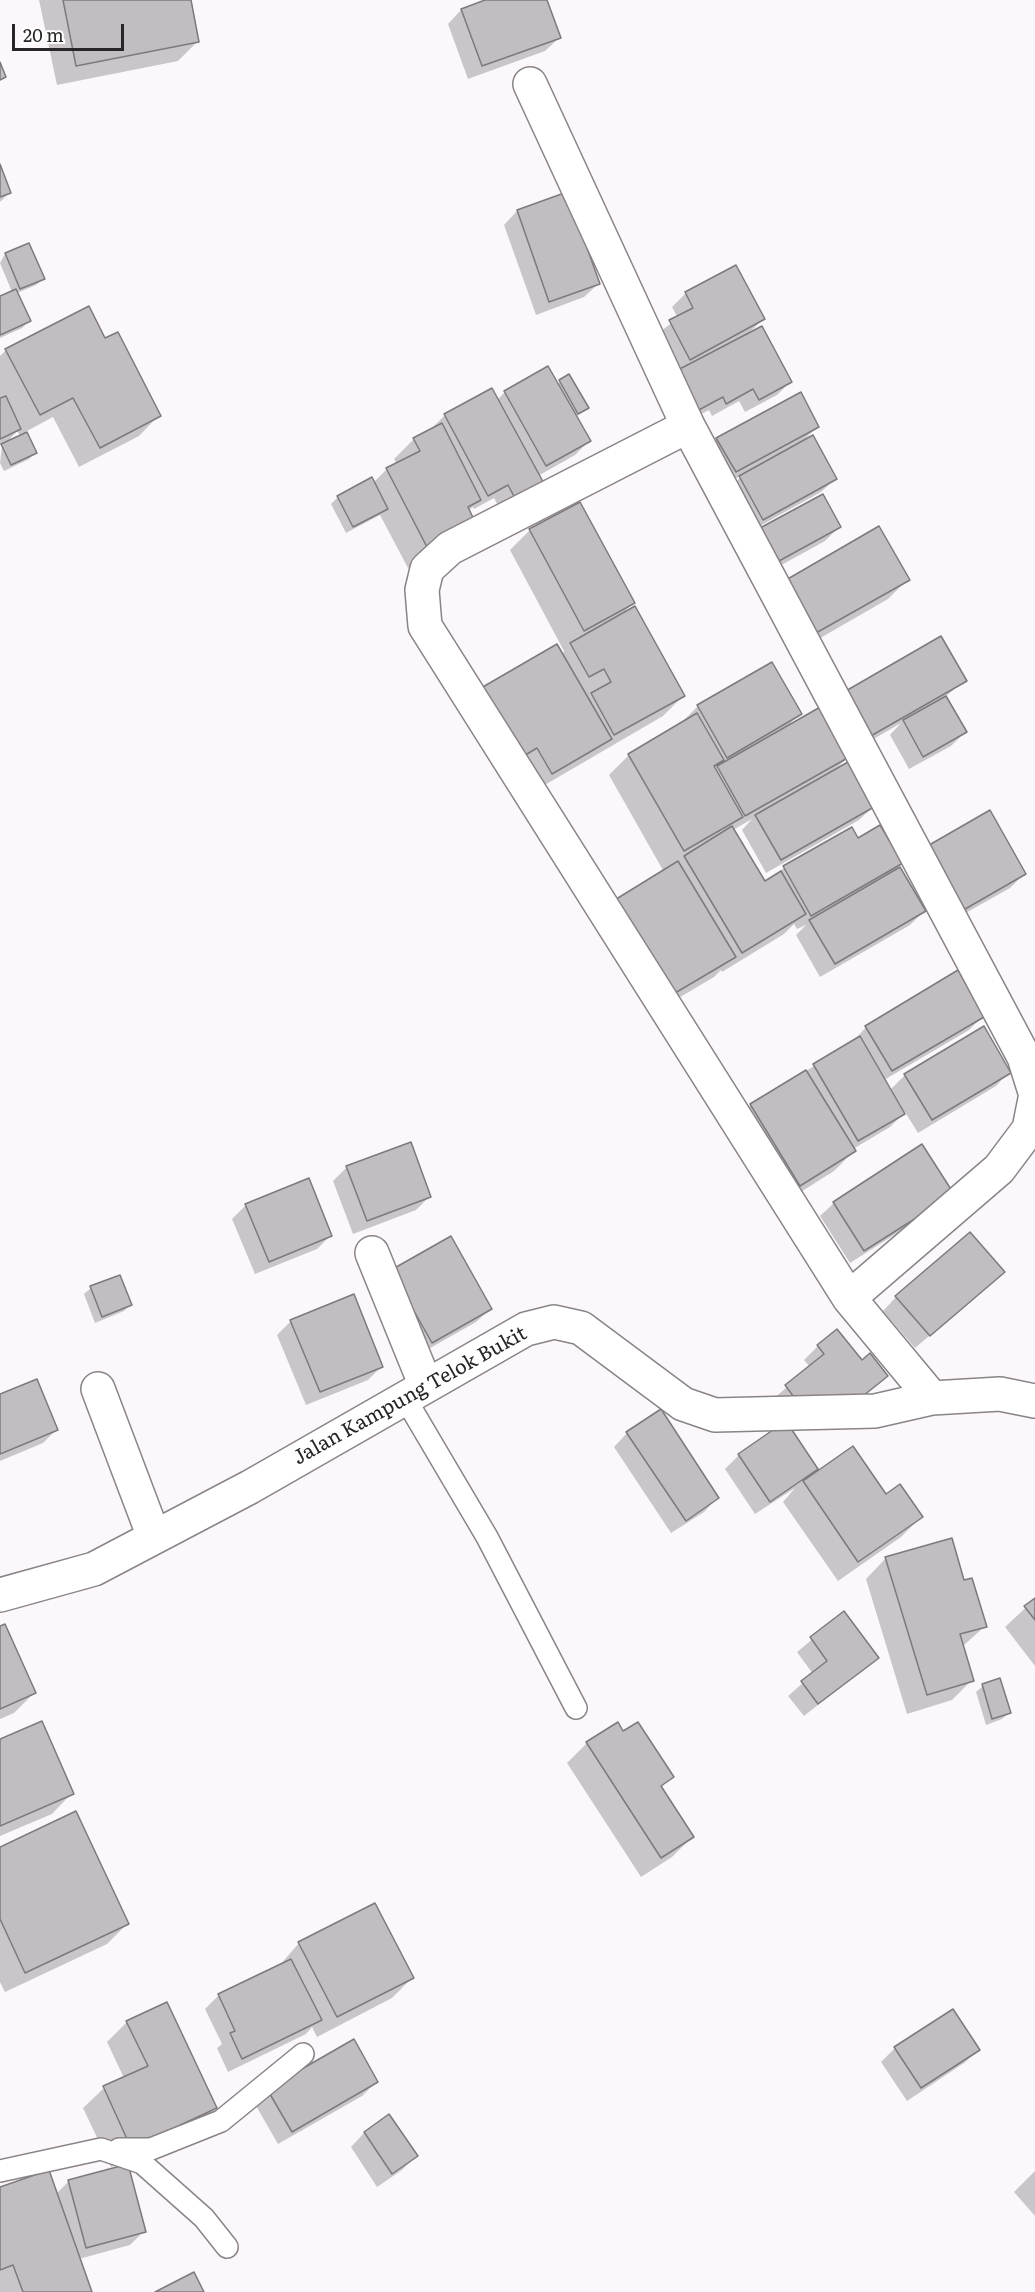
<!DOCTYPE html>
<html>
<head>
<meta charset="utf-8">
<style>
	body { margin:0 }
	#map { position:relative; width:1035px; height:2292px; overflow:hidden; background:#fcf7fb; font-family:Literata,serif }
	canvas { display:block }
	.scale { position:absolute; left:12px; top:24px; width:112px; height:27px; box-sizing:border-box; border:3px solid #272527; border-top:0; padding-left:8px; font-size:18px; line-height:21px; white-space:nowrap; color:#272527; -webkit-text-stroke:4px #fff; paint-order:stroke }
</style>
</head>
<body>
<div id="map">
<canvas width="1035" height="2292"></canvas>
<div class="scale">20 m</div>
</div>
<script>
const ctx = document.querySelector('canvas').getContext('2d');
ctx.lineJoin = 'round';
function fillPath(path, color) { ctx.fillStyle = color; ctx.fill(path, 'evenodd'); }
function strokePath(path, color, width, dash) { ctx.strokeStyle = color; ctx.lineWidth = width; ctx.lineCap = dash ? 'butt' : 'round'; ctx.setLineDash(dash || []); ctx.stroke(path); }
function write(font, color, halo, rows, align = 'center') {
  ctx.font = font + ' Literata,serif'; ctx.lineWidth = 6; ctx.setLineDash([]); ctx.textBaseline = 'middle'; ctx.strokeStyle = halo; ctx.fillStyle = color; for (const [text, x, y, turn = 0] of rows) {
    ctx.save(); ctx.translate(x, y); ctx.rotate((+turn || 0) * Math.PI / 180); ctx.textAlign = isNaN(turn) ? turn : align; if (halo) ctx.strokeText(text, 0, 0); ctx.fillText(text, 0, 0); ctx.restore();
  }
}
const shadow = new Path2D(`
	M39,0H189L198,41L178,61L57,85Z
	M490,0H545L559,38L545,51L468,79L448,24L461,10Z
	M0,166L9,193L0,202Z
	M517,211L598,284L584,297L536,315L504,225Z
	M5,254L43,279L36,285L17,293L29,321L22,328L0,338V298L12,292L0,263Z
	M686,293L763,319L749,333L790,382L777,395L745,412L739,401L712,416L709,410L681,424L656,335L678,318L672,307Z
	M105,340L159,415L139,436L79,467L53,417L25,432L35,453L29,459L4,471L0,463L2,445H0V356L6,350ZM17,431L21,437L5,444Z
	M569,376L587,408L576,417L589,441L575,455L538,476L504,517L494,498L474,509L473,507L468,511L454,544L408,568L380,515L346,533L331,504L338,497L373,483L387,469L397,464L394,459L414,439L431,429L445,415L497,400L505,392L557,384Z
	M818,426L802,442L835,479L821,492L749,532L726,491L743,475L721,485L703,453L717,439Z
	M839,527L825,541L765,574L747,543Z
	M530,530L633,603L622,614L683,696L663,716L531,793L517,767L564,651L510,550Z
	M908,579L888,599L796,652L767,601Z
	M771,664L800,713L787,727L849,756L834,771L873,807L859,820L766,873L742,830L752,819L733,830L764,883L784,868L852,829L858,840L901,863L891,873L924,911L910,925L820,977L796,935L806,925L797,929L794,924L784,934L722,972L721,970L714,977L650,1015L594,922L664,872L609,775L629,755L685,722L684,720L698,706Z
	M965,680L945,697L965,732L951,746L909,769L890,735L901,723L855,750L831,707Z
	M925,849L1024,874L1010,888L946,924Z
	M982,1017L969,1030L884,1080L890,1090L905,1075L1009,1072L996,1086L918,1133L905,1112L890,1127L853,1149L854,1151L834,1171L780,1205L731,1125L751,1105L853,1042L866,1027Z
	M347,1167L430,1196L416,1210L353,1234L333,1181Z
	M834,1203L938,1207L850,1263L820,1216Z
	M246,1205L331,1235L317,1249L255,1274L232,1219Z
	M392,1271L490,1309L476,1322L418,1355Z
	M120,1276L130,1305L124,1311L95,1323L84,1294L91,1288Z
	M989,1285L915,1348L883,1311L896,1297Z
	M291,1321L382,1366L368,1380L306,1405L277,1335Z
	M818,1346L862,1362L886,1376L843,1413L772,1400L810,1367L804,1360Z
	M0,1395L56,1430L43,1443L0,1461Z
	M786,1423L816,1469L811,1477L886,1496L921,1517L901,1537L838,1581L783,1502L795,1488L755,1514L725,1469L739,1455Z
	M627,1433L717,1498L704,1512L671,1533L614,1447Z
	M886,1558L963,1582L985,1626L962,1647L972,1680L952,1700L907,1714L866,1579Z
	M1035,1599V1666L1005,1627Z
	M844,1613L877,1658L804,1716L788,1696L813,1674L797,1652Z
	M0,1628L34,1693L14,1713L0,1719Z
	M983,1686L1009,1713L1002,1719L986,1725L976,1692Z
	M617,1724L623,1733L672,1776L660,1788L692,1837L672,1857L641,1877L567,1763L587,1743Z
	M0,1740L72,1793L52,1814L0,1836Z
	M0,1848L127,1924L107,1944L5,1992L0,1982Z
	M299,1943L412,1978L392,1998L317,2037L312,2027L306,2034L228,2072L217,2048L222,2044L205,2009L219,1995L280,1965Z
	M127,2022L215,2108L195,2128L111,2167L83,2108L104,2088L124,2078L107,2042Z
	M354,2041L376,2082L362,2096L278,2144L255,2104Z
	M895,2048L978,2050L964,2063L907,2101L881,2062Z
	M389,2116L416,2156L402,2170L377,2187L351,2147L364,2133Z
	M1035,2171V2216L1014,2192Z
	M69,2181L144,2231L130,2245L79,2259L90,2292H0V2189L56,2194Z`);
const building = new Path2D(`
	M63,0H191L199,42L76,66Z
	M485,0H547L561,38L482,66L461,9Z
	M0,62L6,77L0,80Z
	M0,164L11,193L0,197Z
	M567,192L600,284L549,302L517,210Z
	M29,243L45,279L20,289L5,253Z
	M736,265L765,319L690,360L669,320L693,308L685,292Z
	M16,289L31,321L0,335V296Z
	M89,306L105,338L118,332L161,416L100,448L73,398L40,415L5,349Z
	M762,326L792,382L759,400L753,389L726,404L723,397L695,412L674,372Z
	M548,366L591,441L546,466L504,391Z
	M569,374L589,408L578,414L559,380Z
	M492,388L547,489L518,504L508,485L488,496L444,414Z
	M801,392L819,427L736,472L716,438Z
	M6,396L21,429L0,439V398Z
	M442,423L481,500L468,507L476,524L428,549L386,468L420,451L413,438Z
	M27,432L37,453L11,465L1,444Z
	M813,435L837,479L763,520L739,476Z
	M372,477L388,509L353,527L337,496Z
	M823,494L841,527L779,561L760,528Z
	M580,502L635,603L584,631L529,529Z
	M879,526L910,580L816,633L786,580Z
	M635,606L685,696L614,735L591,693L611,682L604,669L589,677L570,643Z
	M941,636L967,681L869,737L844,692Z
	M557,644L612,739L552,774L537,748L522,757L481,688Z
	M772,662L802,714L727,758L697,705Z
	M946,696L967,732L923,757L903,720Z
	M822,706L851,756L745,816L717,766Z
	M697,713L724,760L714,766L743,817L684,851L628,754Z
	M848,762L874,807L781,860L755,815Z
	M990,810L1026,874L960,912L924,848Z
	M880,825L903,863L811,916L783,866L852,827L858,838Z
	M732,826L765,881L781,871L806,914L742,953L684,856Z
	M678,861L736,957L670,996L613,901Z
	M900,867L926,911L835,964L809,920Z
	M958,970L984,1017L892,1071L865,1026Z
	M984,1026L1011,1073L932,1120L904,1074Z
	M860,1036L905,1114L858,1141L813,1064Z
	M806,1070L856,1151L800,1186L750,1104Z
	M411,1142L431,1197L367,1221L346,1166Z
	M922,1144L954,1194L864,1251L833,1202Z
	M309,1178L332,1236L269,1262L245,1204Z
	M970,1232L1005,1272L930,1336L895,1296Z
	M451,1236L492,1309L432,1343L391,1270Z
	M120,1275L132,1305L102,1317L90,1286Z
	M354,1294L383,1367L320,1392L290,1320Z
	M837,1329L862,1360L870,1353L888,1376L858,1400L802,1408L785,1385L824,1354L817,1345Z
	M37,1379L58,1430L0,1454V1394Z
	M661,1409L719,1498L686,1521L626,1432Z
	M786,1421L818,1469L770,1502L738,1454Z
	M853,1446L886,1494L900,1484L923,1517L858,1562L803,1481Z
	M952,1538L964,1580L972,1578L987,1627L960,1634L974,1681L927,1695L885,1557Z
	M1035,1598V1620L1024,1606Z
	M844,1611L879,1658L818,1704L801,1681L827,1661L810,1637Z
	M5,1624L36,1693L0,1709V1626Z
	M1000,1678L1011,1713L992,1719L982,1684Z
	M42,1721L74,1794L0,1826V1739Z
	M618,1722L623,1731L638,1722L674,1777L661,1786L694,1837L661,1858L586,1742Z
	M76,1811L129,1924L25,1973L0,1919V1847Z
	M375,1903L414,1978L337,2017L298,1942Z
	M291,1959L322,2020L242,2059L230,2033L235,2031L218,1994Z
	M167,2002L217,2108L131,2148L103,2086L148,2066L126,2021Z
	M953,2009L980,2050L921,2088L894,2047Z
	M354,2039L378,2082L292,2132L267,2089Z
	M389,2114L418,2156L392,2174L364,2132Z
	M128,2164L146,2232L86,2248L68,2180Z
	M49,2170L92,2292H23L13,2265L0,2270V2187Z
	M194,2272L204,2292H155Z`);
const lane = new Path2D(`
	M405,1398L487,1537L576,1708
	M119,2149H151L221,2121L303,2054
	M0,2171L101,2149L142,2163L204,2218L227,2247`);
const street = new Path2D(`
	M530,84L688,426L1024,1057L1035,1092
	M688,426L450,548L427,569L422,590L425,626L849,1298L932,1398
	M372,1253L426,1386
	M849,1298L999,1169L1029,1129L1035,1099
	M98,1389L154,1537
	M0,1595L94,1569L250,1487L526,1329L554,1322L581,1328L683,1404L715,1415L875,1411L932,1398L1000,1394L1035,1401`);
const streetNames = [
	["Jalan Kampung Telok Bukit",410,1396,-29]
];
fillPath(shadow, '#0003');
fillPath(building, '#c1bdc1');
strokePath(building, '#7d797d', 1.5);
strokePath(lane, '#888488', 24);
strokePath(street, '#888488', 36);
strokePath(lane, '#fff', 21);
strokePath(street, '#fff', 33);
write('20px', '#272527', '#fff', streetNames);
</script>
</body>
</html>
